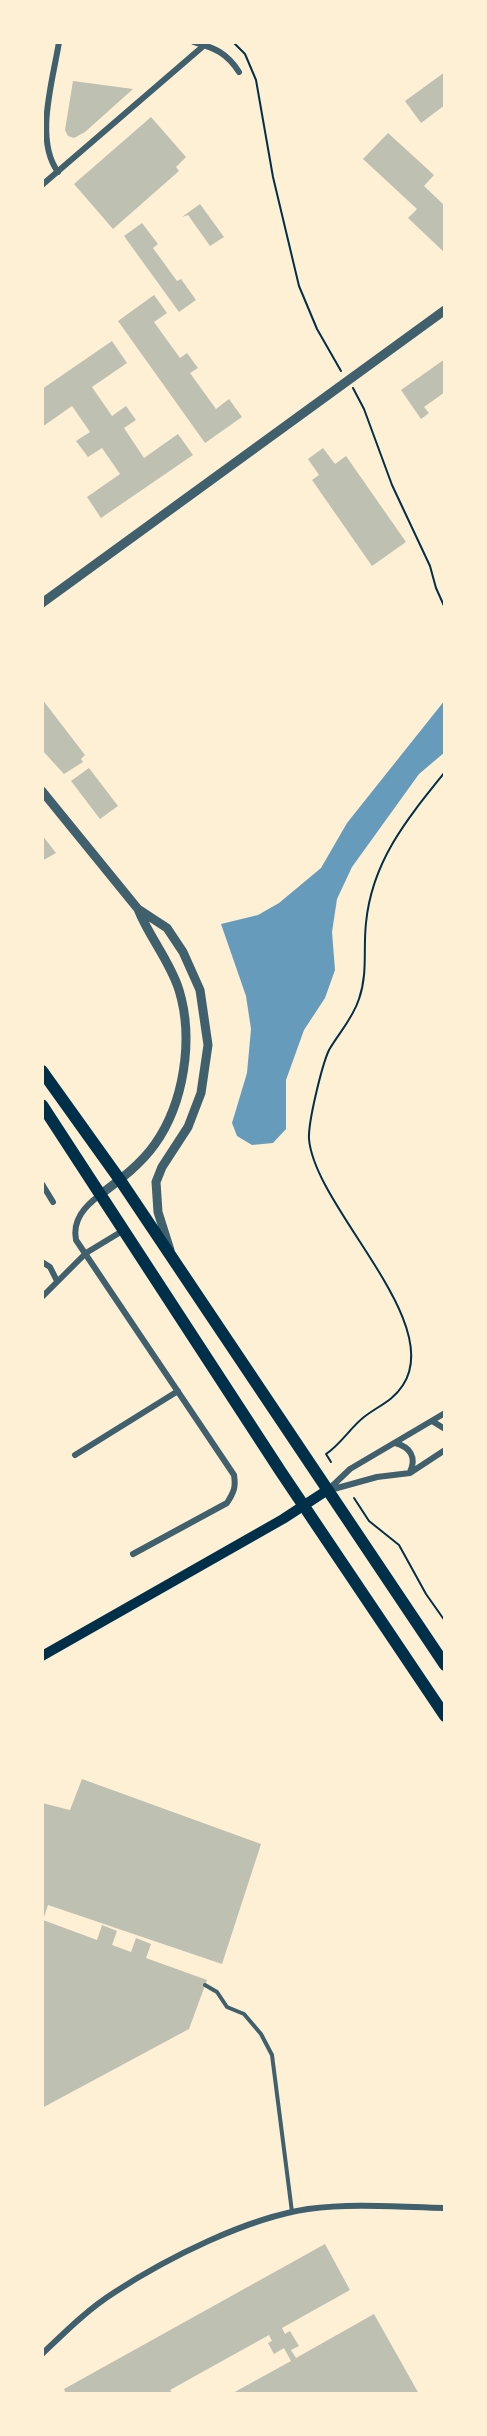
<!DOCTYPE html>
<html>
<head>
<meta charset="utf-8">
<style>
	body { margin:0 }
	#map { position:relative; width:487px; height:2436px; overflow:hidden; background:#fdf0d5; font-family:Montserrat,sans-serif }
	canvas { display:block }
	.frame { position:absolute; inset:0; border:44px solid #fdf0d5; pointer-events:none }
</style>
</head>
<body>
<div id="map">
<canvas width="487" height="2436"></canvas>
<div class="frame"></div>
</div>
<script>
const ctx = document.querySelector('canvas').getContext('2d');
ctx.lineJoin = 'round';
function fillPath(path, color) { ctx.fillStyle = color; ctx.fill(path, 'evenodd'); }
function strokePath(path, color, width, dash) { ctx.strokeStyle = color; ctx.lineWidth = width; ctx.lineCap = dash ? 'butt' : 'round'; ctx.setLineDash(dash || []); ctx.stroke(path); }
const water = new Path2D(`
	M445,700V752L419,774L352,867L337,899L332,932L335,970L325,998L304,1030L286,1080V1129L273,1143L252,1145L237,1136L232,1123L247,1073L251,1029L246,996L221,924L258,915L279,903L321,868L347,823Z`);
const building = new Path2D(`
	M445,72V105L421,123L405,101Z
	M73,81L133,89L85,132L74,138L68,136L65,130Z
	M151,117L186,157L176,167L179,171L113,229L74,184Z
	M388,133L434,175L424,186L445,206V253L408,218L417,209L363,159Z
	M200,204L224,237L210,246L188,215L182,217Z
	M142,223L158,244L153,248L177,281L181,279L196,300L179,312L124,236Z
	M154,295L167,313L154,322L180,358L187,353L198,368L190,373L216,409L229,399L242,417L205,443L118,321Z
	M112,341L127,363L92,387L112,416L126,406L136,420L124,428L144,458L178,434L193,455L101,518L87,497L120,474L102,448L88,457L76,441L90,432L72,406L42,427V389Z
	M445,359V392L424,407L429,413L421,419L401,390Z
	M323,448L335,464L346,456L406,542L372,566L312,480L319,475L308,459Z
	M42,699L85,755L81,759L83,762L64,774L42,750Z
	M89,768L118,806L100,819L71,781Z
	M42,835L56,853L42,861Z
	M82,1779L261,1844L222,1964L48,1905L43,1920L97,1940L102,1925L117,1931L112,1945L131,1952L136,1938L151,1944L146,1958L207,1980L189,2029L42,2108V1803L70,1810Z
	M325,2244L350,2290L282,2328L285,2334L290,2331L299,2346L291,2350L296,2358L374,2314L419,2394H231L291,2361L284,2348L274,2354L268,2343L272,2341L269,2335L170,2390L173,2394H66L64,2389Z`);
const path = new Path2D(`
	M233,42L245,54L256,80L273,177L299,286L317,329L341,371
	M353,388L364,409L392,485L430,566L436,588L445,608
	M331,1462L326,1454C341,1444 350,1428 364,1417C378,1406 393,1401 403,1385C445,1321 315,1208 309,1139C308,1122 322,1065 329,1050C339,1033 353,1018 359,999C368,973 363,949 366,923C372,861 407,819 445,772
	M354,1498L369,1521L399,1545L426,1594L445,1621`);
const service = new Path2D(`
	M205,1985L217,1992L227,2007L244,2014L261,2034L272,2055L292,2212`);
const minor = new Path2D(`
	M194,42C215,48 227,53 239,72
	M58,172C34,140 53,80 59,42
	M42,185L208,42
	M42,1184L53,1202
	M100,1195C85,1206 72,1220 76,1240L234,1475C236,1487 234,1492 227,1503L133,1554
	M42,1262L50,1267L57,1281
	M42,1297L86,1253L124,1230
	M432,1421L445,1429
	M395,1443C410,1447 417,1457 410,1472
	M75,1455L178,1391
	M330,1490L377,1477L410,1473L445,1450
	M327,1491L350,1469L445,1413
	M42,2354C65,2332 88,2309 115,2292C167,2258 247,2218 308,2209C353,2203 400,2207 445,2208`);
const tertiary = new Path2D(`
	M42,603L445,310
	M42,791L138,909L167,928L183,952L200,990L208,1045L201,1093L188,1127L162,1167L156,1182L158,1212L170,1250
	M101,1194C121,1179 141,1164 155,1144C184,1103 194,1039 179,990C170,961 149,937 138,909`);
const secondary = new Path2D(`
	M42,1656L283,1519L326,1491`);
const primary = new Path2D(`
	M42,1071L120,1180L445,1665
	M42,1105L281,1472L445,1716`);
fillPath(water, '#669bbc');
fillPath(building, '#bec0b2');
strokePath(path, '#003049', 2);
strokePath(service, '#3f606c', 4);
strokePath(minor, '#3f606c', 6);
strokePath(tertiary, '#3f606c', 9);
strokePath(secondary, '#003049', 10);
strokePath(primary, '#003049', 12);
</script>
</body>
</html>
